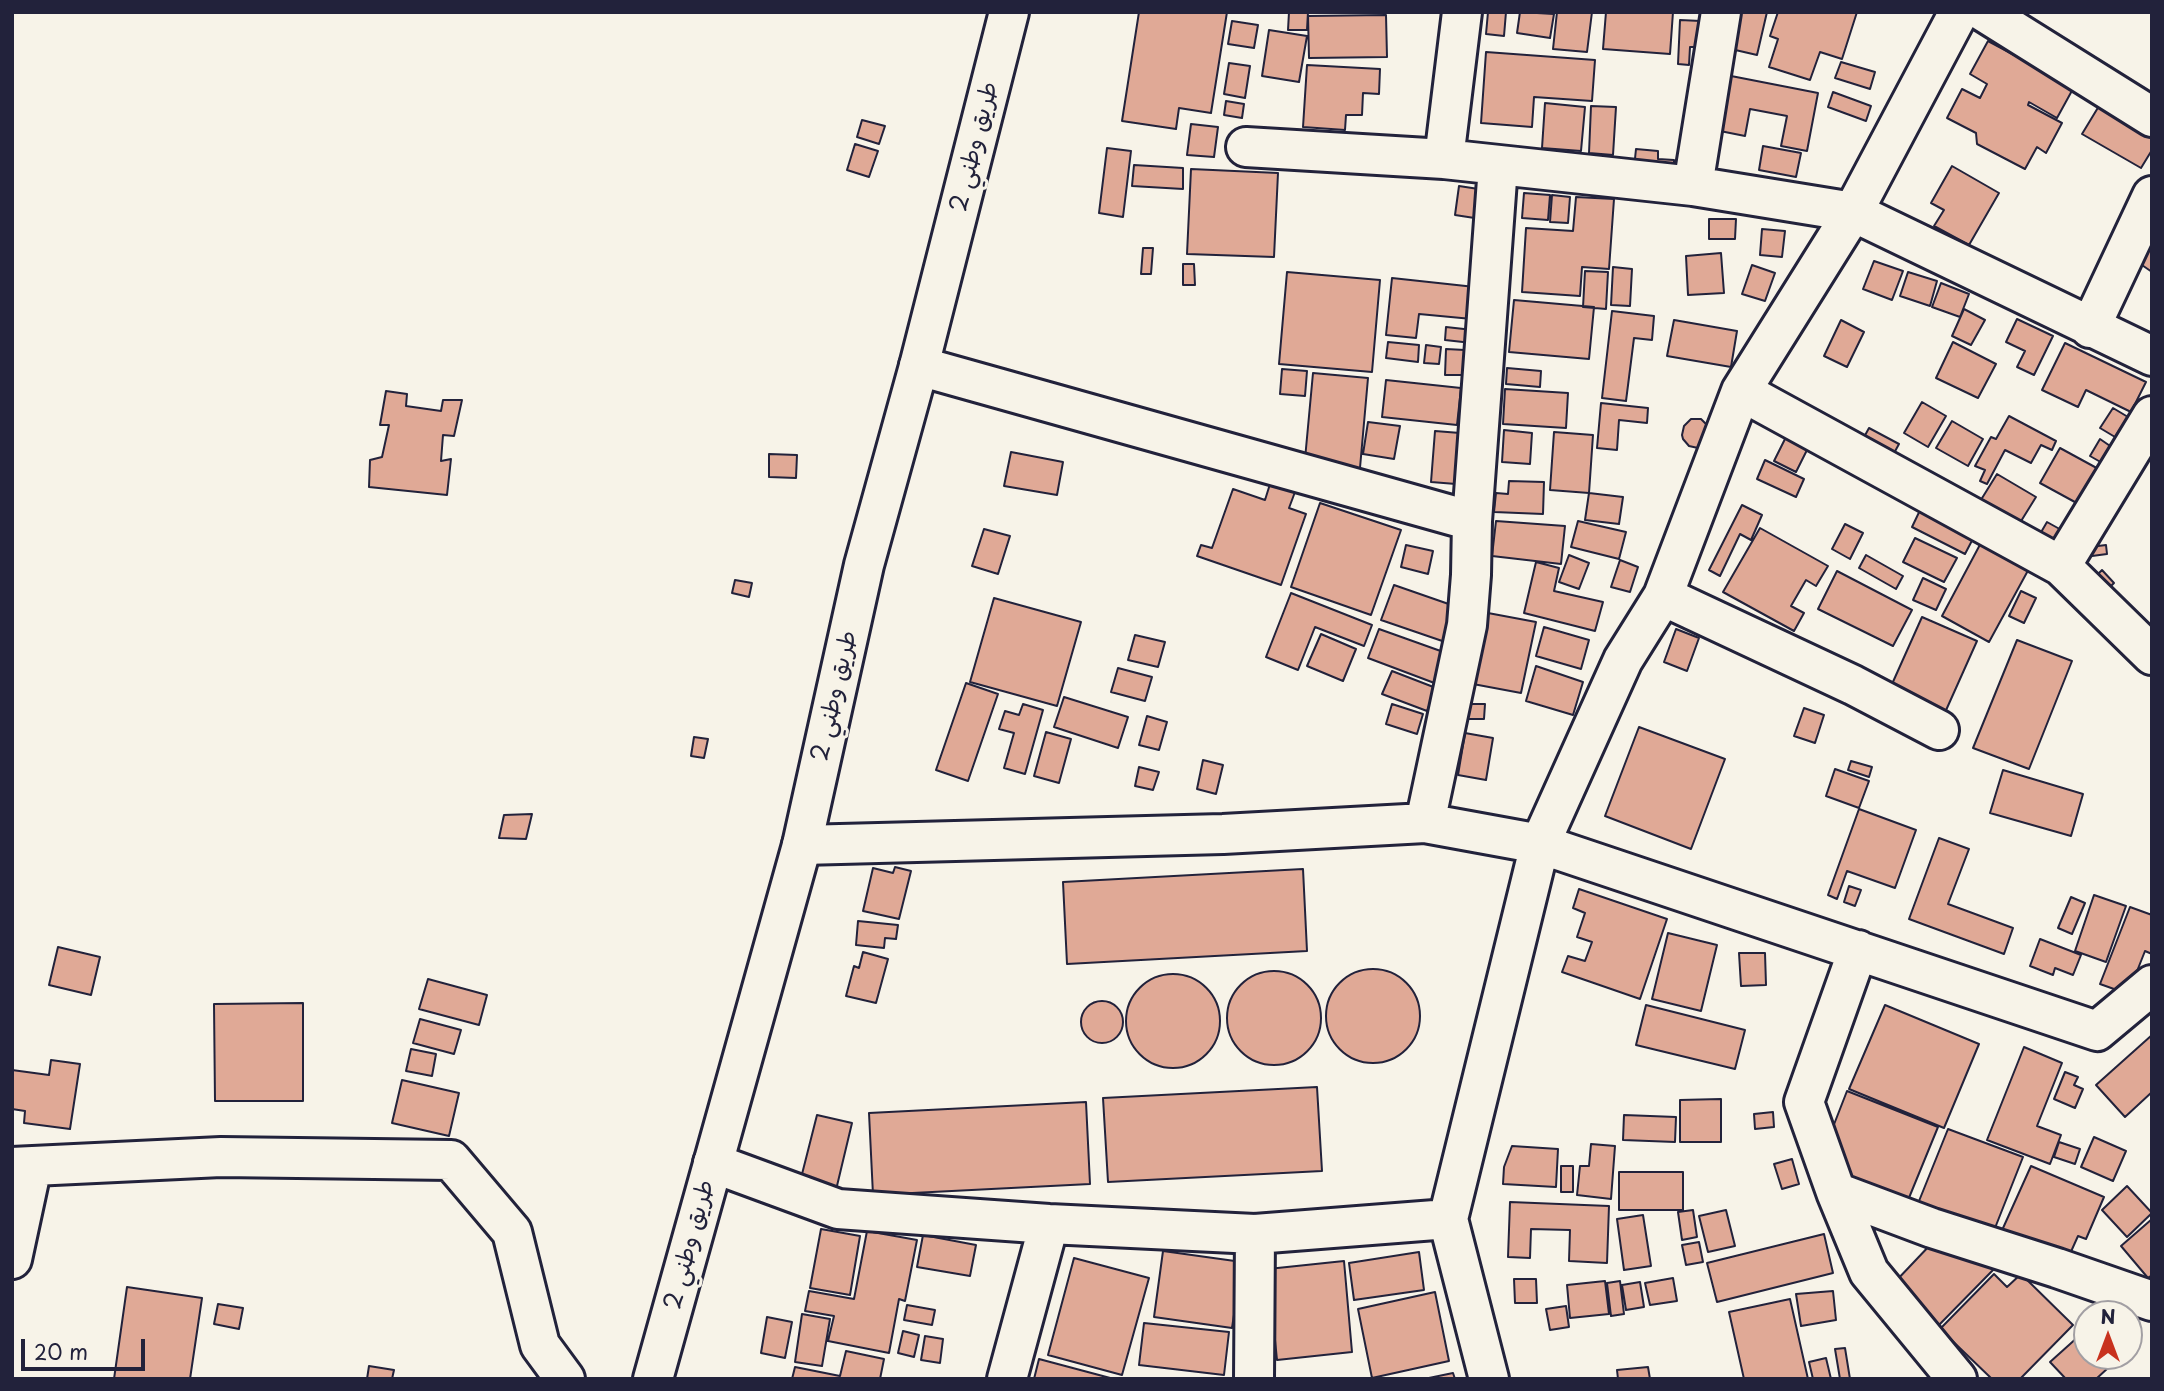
<!DOCTYPE html>
<html>
<head>
<meta charset="utf-8">
<style>
	body { margin:0 }
	#map { position:relative; width:2164px; height:1391px; overflow:hidden; background:#f7f3e8; font-family:"Playpen Sans",sans-serif }
	canvas { display:block }
	.frame { position:absolute; inset:0; border:14px solid #22223b; pointer-events:none }
	.north { position:absolute; left:2073px; top:1300px; width:70px; height:70px; box-sizing:border-box; background:#f7f3e8; border:2px solid #a29fa3; border-radius:50%; rotate:0deg; font-size:19px; font-weight:700; line-height:28px; text-align:center; color:#22223b }
	.north::after { content:''; display:block; margin:auto; width:24px; height:32px; background:#c8321e; clip-path:polygon(50% 0,100% 100%,50% 72%,0 100%) }
	.scale { position:absolute; left:21px; top:1339px; width:124px; height:32px; box-sizing:border-box; border:4px solid #22223b; border-top:0; padding-left:9px; font-size:21px; line-height:24px; white-space:nowrap; color:#22223b; -webkit-text-stroke:5px #f7f3e8; paint-order:stroke }
</style>
</head>
<body>
<div id="map">
<canvas width="2164" height="1391"></canvas>
<div class="frame"></div>
<div class="north">N</div>
<div class="scale">20 m</div>
</div>
<script>
const ctx = document.querySelector('canvas').getContext('2d');
ctx.lineJoin = 'round';
function fillPath(path, color) { ctx.fillStyle = color; ctx.fill(path, 'evenodd'); }
function strokePath(path, color, width, dash) { ctx.strokeStyle = color; ctx.lineWidth = width; ctx.lineCap = dash ? 'butt' : 'round'; ctx.setLineDash(dash || []); ctx.stroke(path); }
function write(font, color, halo, rows, align = 'center') {
  ctx.font = font + ' "Playpen Sans","Playpen Sans Arabic",sans-serif'; ctx.lineWidth = 6; ctx.setLineDash([]); ctx.textBaseline = 'middle'; ctx.strokeStyle = halo; ctx.fillStyle = color; for (const [text, x, y, turn = 0] of rows) {
    ctx.save(); ctx.translate(x, y); ctx.rotate((+turn || 0) * Math.PI / 180); ctx.textAlign = isNaN(turn) ? turn : align; if (halo) ctx.strokeText(text, 0, 0); ctx.fillText(text, 0, 0); ctx.restore();
  }
}
const building = new Path2D(`
	M1139,12H1227L1211,113L1179,108L1176,129L1122,121Z
	M1289,12H1308L1307,30H1288Z
	M1488,12H1506L1504,36L1486,34Z
	M1520,12L1554,14L1550,38L1517,33Z
	M1557,12H1592L1587,52L1553,49Z
	M1606,12H1673L1670,54L1603,49Z
	M1740,12H1767L1757,55L1731,49Z
	M1778,12H1857L1842,59L1820,52L1810,80L1769,67L1778,39L1770,36Z
	M1386,15L1387,57L1309,58L1308,16Z
	M1680,20L1701,21L1700,47H1690L1689,65L1678,64Z
	M1232,21L1258,25L1254,48L1228,44Z
	M1269,30L1307,36L1299,82L1262,76Z
	M1988,41L2074,87L2057,118L2029,102L2028,105L2062,123L2046,153L2037,147L2025,169L1977,144L1976,133L1947,118L1962,89L1980,98L1987,84L1970,74Z
	M1486,52L1595,60L1592,101L1534,97L1532,127L1481,123Z
	M1841,62L1875,72L1870,89L1835,78Z
	M1229,63L1250,66L1245,98L1224,94Z
	M1307,65L1380,69L1379,94L1363,93L1362,115H1346L1345,130L1303,127Z
	M1726,75L1818,93L1807,151L1781,146L1787,116L1750,109L1745,136L1715,130Z
	M1833,92L1871,106L1866,121L1828,107Z
	M1226,101L1244,104L1242,118L1224,115Z
	M2102,101L2152,130V150L2141,168L2082,134Z
	M1545,103L1585,107L1581,151L1542,148Z
	M1591,106L1616,107L1613,155L1589,153Z
	M862,120L885,126L879,144L857,137Z
	M1191,124L1218,127L1214,157L1187,155Z
	M855,144L878,151L869,177L847,170Z
	M1763,146L1801,153L1796,177L1759,170Z
	M1107,148L1131,151L1123,217L1099,213Z
	M1636,149L1658,151V159L1674,160V171L1634,168Z
	M1134,165L1183,168V189L1132,186Z
	M1952,166L1999,193L1969,245L1934,226L1944,210L1931,203Z
	M1191,169L1278,173L1274,257L1187,254Z
	M1459,186L1485,190L1481,219L1455,215Z
	M1524,193L1550,195L1548,220L1522,218Z
	M1552,195L1570,197L1568,223L1550,222Z
	M1576,197L1614,199L1609,269L1582,267L1580,296L1522,292L1526,228L1573,231Z
	M1709,219H1736L1735,239H1709Z
	M1762,229L1785,231L1782,257L1760,255Z
	M2152,246V272L2139,263Z
	M1143,248H1153L1151,274H1141Z
	M1721,253L1724,293L1688,295L1686,256Z
	M1874,261L1903,271L1892,300L1863,289Z
	M1183,264H1194L1195,285H1183Z
	M1752,265L1775,273L1765,301L1742,294Z
	M1613,267L1632,269L1630,306L1611,305Z
	M1585,271L1608,272L1606,309L1583,307Z
	M1287,272L1380,280L1372,372L1279,364Z
	M1908,272L1937,281L1930,306L1900,296Z
	M1392,278L1475,287L1472,319L1419,314L1416,338L1386,335Z
	M1941,283L1969,294L1960,317L1932,307Z
	M1514,300L1594,307L1589,359L1509,352Z
	M1964,309L1985,320L1971,345L1952,336Z
	M1612,311L1654,316L1652,340L1634,338L1626,401L1602,398Z
	M2017,319L2053,336L2034,375L2017,367L2025,351L2006,342Z
	M1674,320L1737,331L1731,367L1667,356Z
	M1841,320L1864,332L1847,367L1824,356Z
	M1446,327L1473,330L1472,343L1445,340Z
	M1388,342L1419,345L1418,362L1386,358Z
	M1953,342L1996,364L1978,398L1936,378Z
	M2065,343L2146,382L2131,412L2086,390L2078,407L2042,390Z
	M1426,345L1441,347L1439,364L1424,363Z
	M1446,349L1465,350L1463,375H1445Z
	M1507,368L1541,371L1540,387L1506,384Z
	M1282,369L1307,371L1305,396L1280,394Z
	M1313,373L1368,378L1359,479L1331,477L1333,461L1305,459Z
	M1386,380L1461,388L1457,425L1382,417Z
	M1505,389L1568,393L1566,428L1503,424Z
	M386,391L407,394L406,406L441,411L443,400H462L454,436L443,435L441,461L451,459L447,495L369,487L370,460L382,457L389,425H380Z
	M1922,402L1946,416L1928,447L1904,433Z
	M1601,403L1648,408L1647,423L1619,420L1617,450L1597,448Z
	M2113,408L2128,417L2115,437L2100,428Z
	M2009,416L2056,441L2052,450L2041,445L2031,463L2005,450L1987,484L1980,481L1985,470L1975,466L1991,437L1996,439Z
	M1691,419H1701L1708,426L1702,446L1698,448L1689,446L1683,439L1682,435L1684,426Z
	M1952,421L1983,439L1968,466L1936,448Z
	M1368,422L1400,426L1394,459L1363,454Z
	M1869,428L1899,444L1887,466L1857,450Z
	M1504,430L1532,433L1530,464L1502,462Z
	M1435,431L1460,433L1456,484L1431,482Z
	M1554,432L1593,435L1589,493L1550,490Z
	M1787,435L1809,446L1796,472L1774,461Z
	M2100,439L2113,448L2104,464L2090,456Z
	M2060,448L2104,472L2084,507L2040,483Z
	M1011,452L1063,462L1057,495L1004,486Z
	M769,454L797,455L796,478L769,477Z
	M1765,460L1804,479L1796,497L1757,479Z
	M1997,474L2036,497L2018,526L1979,503Z
	M1509,481L1544,482L1543,514L1494,512L1496,493L1508,494Z
	M1270,484L1295,492L1289,508L1306,514L1281,585L1197,556L1201,545L1212,548L1233,489L1265,500Z
	M1589,493L1623,497L1619,524L1585,520Z
	M1320,503L1401,530L1371,615L1291,587Z
	M1923,504L1977,531L1965,554L1912,527Z
	M1742,505L1762,515L1751,540L1740,534L1720,576L1709,570Z
	M1496,521L1565,526L1561,564L1492,556Z
	M1578,521L1626,532L1619,559L1571,547Z
	M2047,522L2065,532L2058,544L2040,534Z
	M1845,524L1863,533L1850,559L1832,549Z
	M1760,528L1828,566L1816,586L1806,580L1791,606L1804,613L1794,631L1723,592Z
	M984,529L1010,536L998,574L972,566Z
	M1915,538L1957,558L1944,582L1903,562Z
	M1983,539L2031,565L1989,642L1942,616Z
	M1406,545L1433,551L1428,574L1401,567Z
	M2106,545L2107,554L2092,556L2090,547Z
	M1569,555L1589,563L1579,589L1559,582Z
	M1866,555L1903,576L1896,589L1859,568Z
	M1620,560L1638,567L1630,592L1611,587Z
	M1536,562L1559,568L1554,591L1603,602L1595,631L1524,613Z
	M2102,570L2114,583L2105,592L2093,579Z
	M1837,571L1912,610L1893,646L1818,609Z
	M1923,578L1946,589L1936,610L1913,600Z
	M735,580L752,583L749,597L732,593Z
	M1394,585L1463,609L1451,644L1381,620Z
	M2021,591L2036,598L2024,623L2009,616Z
	M1291,593L1372,625L1364,646L1315,627L1298,670L1266,657Z
	M994,598L1081,622L1057,706L970,682Z
	M1488,613L1536,622L1521,693L1473,684Z
	M1922,617L1977,641L1943,717L1888,693Z
	M1544,627L1589,640L1581,669L1536,656Z
	M1379,629L1449,654L1437,684L1368,658Z
	M1676,629L1699,638L1687,671L1664,662Z
	M1321,634L1356,649L1343,681L1307,666Z
	M1135,635L1165,642L1158,667L1128,660Z
	M2017,640L2072,661L2029,769L1973,748Z
	M1536,666L1583,682L1573,715L1526,701Z
	M1118,668L1152,677L1145,701L1111,692Z
	M1392,671L1436,688L1427,711L1382,694Z
	M966,683L998,694L968,781L936,770Z
	M1064,697L1128,717L1118,748L1054,727Z
	M1023,704L1043,710L1025,774L1004,768L1014,733L999,729L1005,711L1019,715Z
	M1392,704L1423,714L1417,734L1386,724Z
	M1468,704H1485L1484,719H1467Z
	M1804,708L1824,715L1815,743L1794,736Z
	M1147,716L1167,722L1159,750L1139,745Z
	M1639,727L1725,759L1691,849L1605,816Z
	M1046,732L1071,739L1059,783L1034,776Z
	M1465,733L1493,738L1486,780L1458,775Z
	M694,737L708,739L704,758L691,756Z
	M1203,760L1223,765L1216,794L1197,789Z
	M1851,761L1872,767L1869,777L1848,770Z
	M1139,767L1159,772L1153,790L1135,786Z
	M1835,769L1869,781L1859,808L1826,796Z
	M2003,770L2083,794L2071,836L1990,813Z
	M1859,809L1916,830L1895,888L1847,871L1837,899L1828,895Z
	M532,814L526,839L499,838L504,815Z
	M1939,838L1969,849L1948,904L2013,928L2004,954L1909,919Z
	M895,867L911,871L899,919L863,911L873,868L893,873Z
	M1303,869L1307,951L1067,964L1063,882Z
	M1849,886L1861,890L1855,906L1844,902Z
	M1579,889L1667,919L1640,999L1562,972L1568,956L1585,961L1592,942L1577,937L1585,913L1573,908Z
	M2094,895L2126,906L2106,962L2075,951Z
	M2071,897L2085,903L2072,934L2058,928Z
	M2130,907L2152,915V954L2145,951L2128,994L2100,984Z
	M858,921L898,925L896,939L885,938L884,948L856,945Z
	M1668,933L1717,945L1701,1011L1652,999Z
	M2040,939L2081,955L2073,975L2055,968L2053,975L2030,966Z
	M58,947L100,957L91,995L49,985Z
	M863,952L888,959L876,1003L846,996L854,966L859,968Z
	M1739,953H1765L1766,985L1741,986Z
	M1326 1016a47 47 0 1 1 94 0a47 47 0 1 1-94 0Z
	M1227 1018a47 47 0 1 1 94 0a47 47 0 1 1-94 0Z
	M1126 1021a47 47 0 1 1 94 0a47 47 0 1 1-94 0Z
	M428,979L487,995L479,1025L419,1009Z
	M1081 1022a21 21 0 1 1 42 0a21 21 0 1 1-42 0Z
	M303,1003V1101H215L214,1004Z
	M1646,1005L1745,1030L1735,1069L1636,1045Z
	M1885,1005L1979,1044L1944,1128L1849,1089Z
	M420,1019L461,1030L454,1054L413,1043Z
	M2152,1035V1092L2125,1117L2096,1085Z
	M2024,1047L2062,1063L2037,1126L2061,1135L2050,1164L1987,1140Z
	M411,1049L436,1054L432,1076L406,1071Z
	M51,1060L80,1064L70,1129L24,1123L25,1111L12,1109V1070L49,1075Z
	M2065,1072L2078,1077L2074,1085L2083,1089L2075,1108L2054,1099Z
	M402,1080L459,1093L449,1136L392,1123Z
	M1317,1087L1322,1171L1108,1182L1103,1098Z
	M1847,1091L1938,1127L1904,1210L1853,1190L1833,1127Z
	M1721,1099V1142H1680V1100Z
	M1086,1102L1090,1184L873,1195L869,1113Z
	M1773,1112L1774,1127L1755,1129L1754,1114Z
	M817,1115L852,1123L836,1190L800,1182Z
	M1624,1115L1676,1117L1675,1142L1623,1140Z
	M1948,1129L2023,1157L1995,1228L1980,1222L1977,1229L1917,1206Z
	M2094,1137L2126,1151L2113,1181L2081,1167Z
	M2059,1142L2080,1149L2075,1164L2054,1157Z
	M1591,1144L1615,1146L1611,1199L1577,1195L1580,1166H1589Z
	M1512,1146L1558,1149L1556,1187L1503,1184L1504,1167Z
	M1792,1159L1799,1184L1782,1189L1774,1164Z
	M1561,1166H1573V1192H1561Z
	M2031,1166L2104,1197L2086,1239L2078,1236L2065,1265L1999,1237Z
	M1619,1172H1683V1210H1619Z
	M2127,1186L2152,1213L2127,1237L2102,1210Z
	M1510,1202L1609,1206L1607,1263L1569,1261L1570,1230L1531,1229L1530,1258L1508,1257Z
	M1693,1210L1697,1237L1682,1240L1678,1212Z
	M1726,1210L1735,1246L1708,1252L1699,1216Z
	M1643,1215L1651,1266L1624,1270L1617,1219Z
	M2152,1219V1275L2148,1278L2121,1246Z
	M821,1229L860,1236L850,1295L810,1288Z
	M867,1231L917,1240L905,1301L899,1299L889,1353L828,1341L834,1316L805,1311L809,1291L854,1299Z
	M1824,1234L1833,1273L1717,1302L1707,1263Z
	M923,1235L976,1245L970,1276L917,1267Z
	M1699,1242L1703,1262L1686,1265L1682,1245Z
	M1932,1243L1980,1257L1993,1270L1938,1326L1894,1283Z
	M1163,1251L1242,1262L1232,1328L1154,1317Z
	M1419,1252L1424,1290L1354,1300L1349,1263Z
	M1074,1258L1149,1278L1122,1375L1048,1355Z
	M1344,1261L1352,1352L1277,1360L1268,1269Z
	M1994,1274L2007,1287L2021,1274L2073,1325L2020,1379H1992L1940,1329Z
	M1673,1278L1677,1301L1650,1305L1645,1283Z
	M1514,1279H1536L1537,1303H1515Z
	M1605,1281L1609,1314L1570,1318L1567,1285Z
	M1620,1281L1624,1314L1611,1316L1607,1283Z
	M1640,1282L1644,1307L1626,1310L1622,1285Z
	M127,1287L202,1298L190,1379H114Z
	M1833,1291L1836,1320L1801,1326L1796,1294Z
	M1435,1292L1449,1361L1372,1378L1358,1309Z
	M1790,1299L1808,1379H1744L1729,1312Z
	M218,1304L243,1308L239,1329L214,1324Z
	M907,1305L935,1310L932,1325L904,1320Z
	M1566,1306L1569,1327L1550,1330L1546,1309Z
	M802,1314L830,1319L822,1366L795,1362Z
	M767,1317L792,1322L785,1358L761,1353Z
	M1144,1323L1229,1332L1224,1375L1139,1365Z
	M903,1331L919,1335L914,1357L898,1353Z
	M925,1336L943,1339L940,1363L921,1360Z
	M2079,1336L2087,1345V1356H2097L2108,1368L2096,1379H2066L2050,1362Z
	M1845,1348L1850,1379H1840L1835,1349Z
	M846,1351L884,1359L880,1379H792L795,1367L840,1376Z
	M1826,1358L1831,1379H1813L1809,1362Z
	M1039,1359L1114,1379H1034Z
	M369,1366L394,1370L392,1379H367Z
	M1648,1367L1650,1379H1618L1617,1370Z
	M1453,1373L1455,1379H1424Z`);
const minor = new Path2D(`
	M1984,12L2152,117
	M1246,147L1444,159L1693,186L1853,212L2152,356
	M1444,159L1462,12
	M1693,186L1721,12
	M2090,328L2152,196
	M919,366L1472,521
	M1741,391L2061,566L2152,655
	M2061,566L2152,416
	M1663,596L1853,685L1939,730
	M1425,823L1467,625L1471,575L1472,521L1498,166
	M802,845L1223,834L1425,823L1540,844L2097,1031L2152,985
	M1858,950L1804,1102L1836,1192L1869,1272L1957,1379
	M713,1163L838,1209L1049,1224L1255,1234L1448,1219
	M12,1167L221,1157L451,1160L512,1232L540,1345L565,1379
	M1836,1192L1932,1228L2057,1268L2152,1301
	M12,1259L32,1166
	M1007,1379L1049,1224
	M1254,1379L1255,1234
	M1489,1379L1448,1219L1540,844L1623,660L1663,596L1741,391L1853,212L1959,12`);
const highway = new Path2D(`
	M653,1379L802,845L864,565L919,366L1009,12`);
const streetNames = [
	["طريق وطني 2",975,147,-76],
	["طريق وطني 2",835,696,-77],
	["طريق وطني 2",690,1245,-75]
];
fillPath(building, '#e0a996');
strokePath(building, '#22223b', 2);
strokePath(minor, '#22223b', 44);
strokePath(highway, '#22223b', 44);
strokePath(minor, '#f7f3e8', 38);
strokePath(highway, '#f7f3e8', 38);
write('24px', '#22223b', '#f7f3e8', streetNames);
</script>
</body>
</html>
